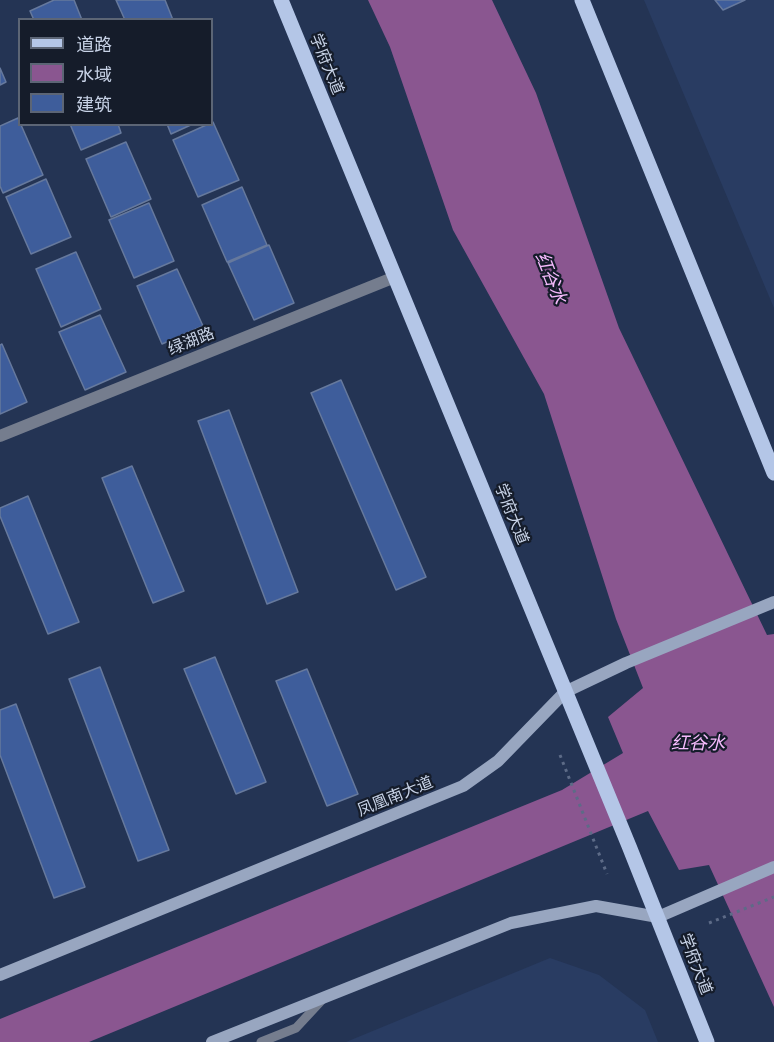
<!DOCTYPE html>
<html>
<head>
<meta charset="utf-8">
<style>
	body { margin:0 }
	#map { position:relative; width:774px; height:1042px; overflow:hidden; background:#243454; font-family:Commissioner,"Noto Sans SC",sans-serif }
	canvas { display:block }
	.legend { position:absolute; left:18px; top:18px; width:195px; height:108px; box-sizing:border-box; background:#151c2a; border:2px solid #5c6575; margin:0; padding:8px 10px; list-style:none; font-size:18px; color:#c7d2e6 }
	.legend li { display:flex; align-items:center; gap:12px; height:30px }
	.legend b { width:30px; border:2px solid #5c6575 }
</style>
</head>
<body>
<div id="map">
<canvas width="774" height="1042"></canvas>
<ul class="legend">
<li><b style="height:8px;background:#b4c6e7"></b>道路</li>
<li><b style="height:16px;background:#8a5690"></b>水域</li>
<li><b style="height:16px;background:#3e5d9b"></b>建筑</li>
</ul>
</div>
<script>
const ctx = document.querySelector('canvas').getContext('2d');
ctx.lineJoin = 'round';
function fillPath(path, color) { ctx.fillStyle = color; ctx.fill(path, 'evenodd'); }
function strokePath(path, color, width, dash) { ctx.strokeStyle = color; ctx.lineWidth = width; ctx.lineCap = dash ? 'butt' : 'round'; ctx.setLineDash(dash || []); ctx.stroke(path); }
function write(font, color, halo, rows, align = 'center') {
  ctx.font = font + ' Commissioner,"Noto Sans SC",sans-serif'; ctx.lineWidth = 4.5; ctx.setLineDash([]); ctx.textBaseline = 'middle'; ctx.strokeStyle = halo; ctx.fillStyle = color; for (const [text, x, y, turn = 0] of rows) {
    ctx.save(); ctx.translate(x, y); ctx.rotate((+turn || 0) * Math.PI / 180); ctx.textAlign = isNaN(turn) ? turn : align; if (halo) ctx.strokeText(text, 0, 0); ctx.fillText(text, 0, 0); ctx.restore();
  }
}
const built = new Path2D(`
	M644,0H774V308Z
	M550,958L599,975L645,1010L658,1042H346Z`);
const water = new Path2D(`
	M368,0H492L536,93L619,328L767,635L774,634V1007L709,865L679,870L648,811L89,1042H0V1019L562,790L623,753L608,717L643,688L616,619L544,394L453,230L390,47Z`);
const building = new Path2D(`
	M54,0H74L82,20H34L30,11Z
	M116,0H165L173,20H125Z
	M715,0H745L723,10Z
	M0,68L6,82L0,85Z
	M18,118L43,175L3,193L0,186V126Z
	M213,122L239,180L198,197L173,140Z
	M70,124H118L121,133L81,150Z
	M167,124H193L171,134Z
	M126,142L151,199L111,217L86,159Z
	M46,179L71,237L31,254L6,197Z
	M242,187L267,245L227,262L202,205Z
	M149,203L174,261L134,278L109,220Z
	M269,245L294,303L254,320L228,263Z
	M76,252L101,309L61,327L36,269Z
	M177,269L203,326L162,344L137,286Z
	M100,315L126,372L85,390L59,332Z
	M2,344L27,402L0,414V345Z
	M341,380L426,577L396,590L311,393Z
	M229,410L298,592L267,604L198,421Z
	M132,466L184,591L153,603L102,478Z
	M28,496L79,622L48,634L0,516V508Z
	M215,657L266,782L236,794L184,669Z
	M100,667L169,850L138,861L69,679Z
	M307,669L358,794L327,806L276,681Z
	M16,704L85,887L54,898L0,755V710Z`);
const path = new Path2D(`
	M560,755L607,874
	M709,923L774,897`);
const lane = new Path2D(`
	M261,1042L296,1028L322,1000`);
const street = new Path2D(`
	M0,436L395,277`);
const secondary = new Path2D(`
	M0,975L463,786L498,761L565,692L626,663L774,602
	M212,1042L511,923L596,906L658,917L774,867`);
const primary = new Path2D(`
	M281,0L629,846L707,1042
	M582,0L774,473`);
const streetNames = [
	["学府大道",327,64,68],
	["绿湖路",191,341,-22],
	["学府大道",512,514,68],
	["凤凰南大道",395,796,-22],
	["学府大道",696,964,69]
];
const waterNames = [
	["红谷水",551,278,68],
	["红谷水",698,743]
];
fillPath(built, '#293c62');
fillPath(water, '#8a5690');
fillPath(building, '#3e5d9b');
strokePath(building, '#66799d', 1.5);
strokePath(path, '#5d6b87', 3, [3, 4.5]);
strokePath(lane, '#757d8e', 9);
strokePath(street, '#757d8e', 12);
strokePath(secondary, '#98a6c0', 12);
strokePath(primary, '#b4c6e7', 15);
write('16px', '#c7d2e6', '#151c2a', streetNames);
write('italic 18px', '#f6bbfd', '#151c2a', waterNames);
</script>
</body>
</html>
